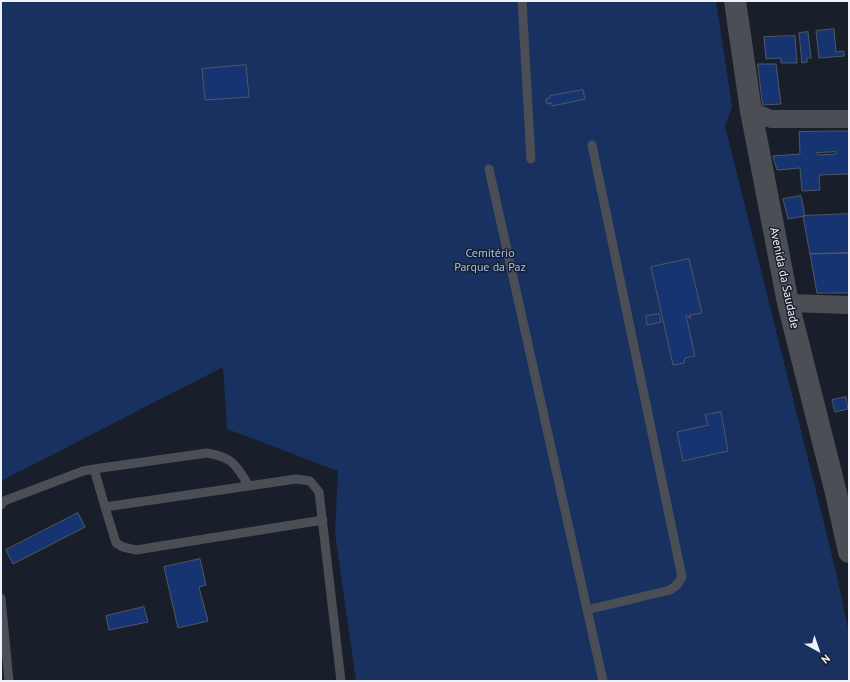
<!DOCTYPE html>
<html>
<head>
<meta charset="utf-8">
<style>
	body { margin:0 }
	#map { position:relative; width:850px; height:682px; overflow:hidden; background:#181f2b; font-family:"PT Sans",sans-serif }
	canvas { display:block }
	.frame { position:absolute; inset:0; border:2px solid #edf2fa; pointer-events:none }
	.north { position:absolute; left:798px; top:630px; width:40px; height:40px; -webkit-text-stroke:3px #181f2b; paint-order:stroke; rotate:140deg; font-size:11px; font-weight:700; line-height:16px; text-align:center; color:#edf2fa }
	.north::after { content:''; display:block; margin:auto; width:14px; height:18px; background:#edf2fa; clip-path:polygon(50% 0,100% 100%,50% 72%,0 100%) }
</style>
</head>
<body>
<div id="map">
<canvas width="850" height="682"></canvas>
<div class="frame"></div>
<div class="north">N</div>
</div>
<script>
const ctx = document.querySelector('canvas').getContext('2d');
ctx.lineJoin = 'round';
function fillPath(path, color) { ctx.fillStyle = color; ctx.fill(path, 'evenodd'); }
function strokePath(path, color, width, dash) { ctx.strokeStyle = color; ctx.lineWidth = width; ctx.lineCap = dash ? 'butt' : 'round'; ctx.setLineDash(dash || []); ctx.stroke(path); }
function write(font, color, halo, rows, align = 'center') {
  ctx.font = font + ' "PT Sans",sans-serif'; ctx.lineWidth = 3; ctx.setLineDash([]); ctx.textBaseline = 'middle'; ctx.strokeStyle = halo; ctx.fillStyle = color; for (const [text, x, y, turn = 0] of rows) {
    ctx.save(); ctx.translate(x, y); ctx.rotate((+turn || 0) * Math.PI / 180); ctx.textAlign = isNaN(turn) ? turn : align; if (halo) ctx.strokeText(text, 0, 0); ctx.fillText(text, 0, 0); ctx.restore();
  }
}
const green = new Path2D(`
	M1,1H716L732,107L725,126L836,572L849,633V681H356L335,533L338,471L227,429L223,367L1,481Z`);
const building = new Path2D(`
	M834,29L836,52L844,51V56L819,58L816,31Z
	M808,32L811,58H807V62L802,63L799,33Z
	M795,36L797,63H781V58L766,59L764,37Z
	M758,64H776L781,104L763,105Z
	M246,65L249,97L205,100L202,69Z
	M583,90L585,99L552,106V103L547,104L546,99L550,98V96Z
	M835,131H849V174L819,175L820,190L802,191L800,168L777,170L773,156L800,154L799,132ZM836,152V154L818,155L817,153Z
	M801,196L805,216L788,219L783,199Z
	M849,214V253L810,254L803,216Z
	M849,253V293H817L810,254Z
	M689,259L702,313L690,315L691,318H689V316H686L695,356L685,358L684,363L673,365L651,267Z
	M659,314L661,322L647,325L646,316Z
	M846,397L848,409L835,412L832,400Z
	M721,412L728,451L683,461L677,432L708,425L705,415Z
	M78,513L85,527L13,564L6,550Z
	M200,559L206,585L199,587L208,621L178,628L164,567Z
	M144,607L148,622L109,630L106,616Z`);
const service = new Path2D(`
	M522,1L531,159
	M489,169L603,681
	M94,469L207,453C234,458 235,464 249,486
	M1,505L4,501L83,471L94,469L105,507L296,479L310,481L319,492L341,681
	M105,507L116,543L123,547L136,550L323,520
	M1,598L9,681
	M587,610L670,590L677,585L682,577L592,145`);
const minor = new Path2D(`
	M751,111L771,119H849
	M788,303L849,305`);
const tertiary = new Path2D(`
	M735,1L751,111L788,303L836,493L849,552`);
const parkNames = [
	["Cemitério",490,254],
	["Parque da Paz",490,268]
];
const streetNames = [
	["Avenida da Saudade",784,278,78]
];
fillPath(green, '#193160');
fillPath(building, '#163471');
strokePath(building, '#505765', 1);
strokePath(service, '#4b4e55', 9);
strokePath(minor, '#4b4e55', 18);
strokePath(tertiary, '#4b4e55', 22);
write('12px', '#a1bff6', '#181f2b', parkNames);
write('12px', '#edf2fa', '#181f2b', streetNames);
</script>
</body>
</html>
